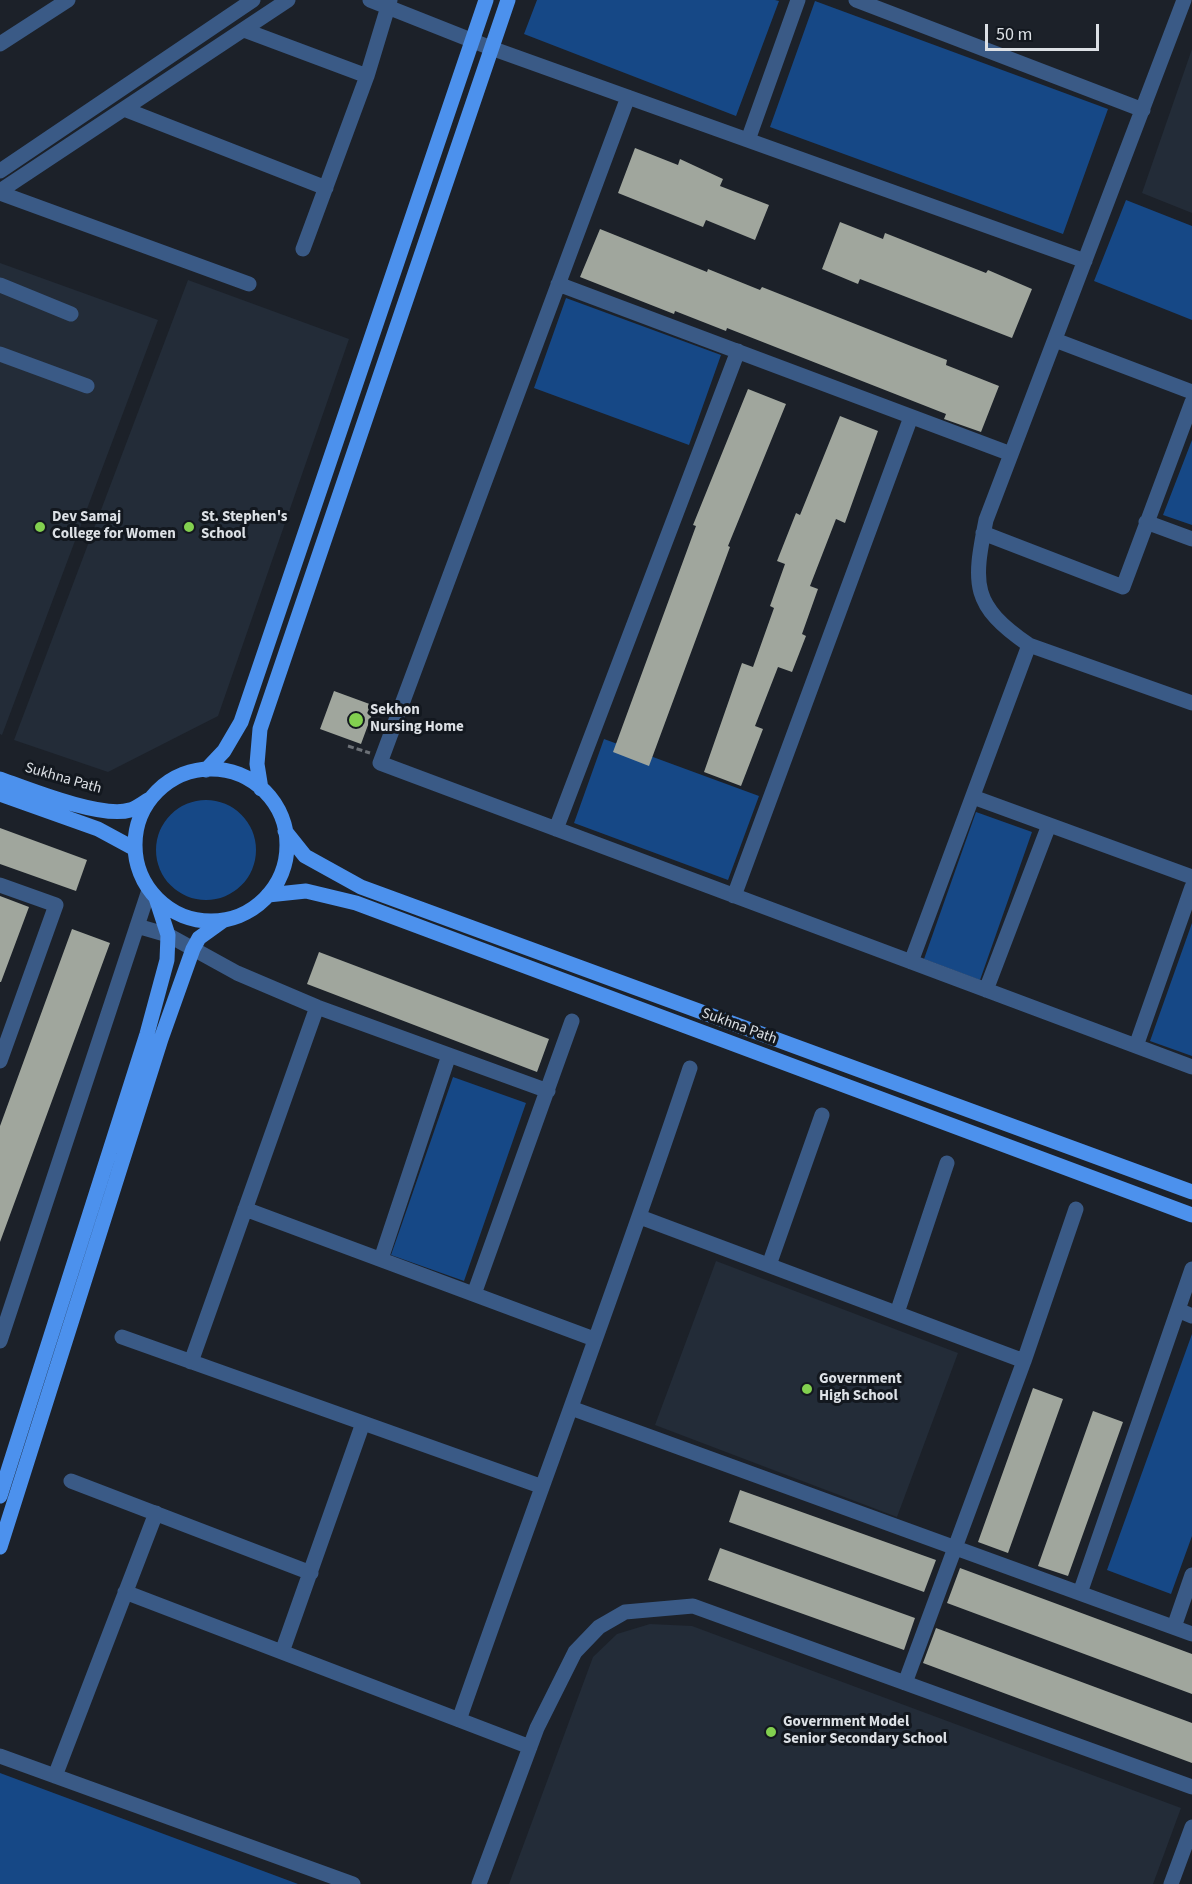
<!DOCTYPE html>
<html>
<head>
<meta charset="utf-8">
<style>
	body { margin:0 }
	#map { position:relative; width:1192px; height:1884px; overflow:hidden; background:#1c2129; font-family:"Source Sans 3",sans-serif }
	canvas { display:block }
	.scale { position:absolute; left:985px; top:24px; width:114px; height:27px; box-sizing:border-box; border:3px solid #dce0e5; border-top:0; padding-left:8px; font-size:18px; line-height:21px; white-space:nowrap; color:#dce0e5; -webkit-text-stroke:4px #13181f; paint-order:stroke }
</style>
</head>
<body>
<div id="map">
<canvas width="1192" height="1884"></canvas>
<div class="scale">50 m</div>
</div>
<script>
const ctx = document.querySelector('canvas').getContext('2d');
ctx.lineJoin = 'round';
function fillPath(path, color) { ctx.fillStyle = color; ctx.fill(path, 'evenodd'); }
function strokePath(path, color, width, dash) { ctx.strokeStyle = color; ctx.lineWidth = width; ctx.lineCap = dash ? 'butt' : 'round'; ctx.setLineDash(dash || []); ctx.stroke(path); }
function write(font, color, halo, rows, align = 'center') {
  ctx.font = font + ' "Source Sans 3",sans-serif'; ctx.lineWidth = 6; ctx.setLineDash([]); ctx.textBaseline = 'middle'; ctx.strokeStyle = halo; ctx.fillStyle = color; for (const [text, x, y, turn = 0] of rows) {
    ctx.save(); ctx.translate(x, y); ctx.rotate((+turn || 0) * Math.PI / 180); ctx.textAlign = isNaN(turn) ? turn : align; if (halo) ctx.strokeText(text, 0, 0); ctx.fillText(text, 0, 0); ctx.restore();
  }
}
const built = new Path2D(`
	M1192,49V213L1142,193Z
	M0,263L158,320L2,735L0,734Z
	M188,280L349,339L218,716L108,772L14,740Z
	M716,1261L958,1353L897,1517L655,1425Z
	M650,1624L692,1626L1181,1808L1153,1884H509L593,1657L617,1634Z`);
const green = new Path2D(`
	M537,0H775L779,1L736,116L524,34Z
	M815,1L1108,109L1063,234L770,127Z
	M1126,200L1192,226V320L1094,281Z
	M566,298L721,355L689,445L534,388Z
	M1192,440V525L1163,515Z
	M604,739L759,796L728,880L574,823Z
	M156 850a50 50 0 1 1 100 0a50 50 0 1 1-100 0Z
	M976,812L1032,832L980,980L924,959Z
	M1192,923V1056L1150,1041Z
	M453,1077L526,1103L464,1281L391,1255Z
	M1192,1334V1536L1171,1594L1107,1570Z
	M0,1773L298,1884H0Z`);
const building = new Path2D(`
	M635,148L678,165L680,159L723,179L720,186L769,205L755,240L706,220L703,227L618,193Z
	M840,222L883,239L885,233L986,273L988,270L1032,289L1012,338L860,279L858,284L822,269Z
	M600,229L707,272L708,269L760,290L762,287L911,346L947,360L946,365L999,386L981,432L944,419L946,414L727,328L726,331L675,311L674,314L580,277Z
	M748,389L786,404L728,546L730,547L649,766L613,752L696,526L693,525Z
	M840,416L878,431L845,523L836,519L810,586L818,589L802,634L806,636L792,672L778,667L755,726L763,729L741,786L704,772L742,663L753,667L774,608L770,606L785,564L777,561L796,513L800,515Z
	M334,691L375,706L361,744L320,729Z
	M0,828L87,860L76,891L0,864Z
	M0,896L29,907L1,982H0Z
	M72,929L110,943L0,1242V1126Z
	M319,952L549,1039L537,1072L307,984Z
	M1033,1388L1063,1399L1008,1553L978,1542Z
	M1093,1411L1123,1422L1068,1576L1038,1566Z
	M740,1490L936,1560L924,1592L729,1522Z
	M720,1548L915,1618L904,1650L708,1580Z
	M960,1568L1192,1654V1694L947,1603Z
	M936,1628L1192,1723V1763L923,1663Z`);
const path = new Path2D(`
	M348,746L370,753`);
const minor = new Path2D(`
	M370,0L491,48L1085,261
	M856,0L1143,110
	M1184,0L986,520C973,585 971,605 1029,645L1192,703
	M244,30L367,76
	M0,44L68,0
	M628,97L380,763L1192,1067
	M124,109L326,188
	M748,140L798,0
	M0,171L253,0
	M0,191L288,0
	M0,193L249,284
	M303,249L367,76L390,0
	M558,284L1011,454
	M0,285L71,314
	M1055,340L1192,392
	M0,354L87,386
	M1146,522L1192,539
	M983,533L1123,587L1192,402
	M973,797L1192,877
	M556,829L738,351
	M0,885L56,905L0,1061
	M734,896L911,417
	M137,926L168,935L237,973L317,1007L548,1091
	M911,962L1029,645
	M986,990L1049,825
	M1136,1046L1192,887
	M245,1209L594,1339
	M640,1217L1024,1361
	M381,1259L449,1055
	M769,1265L822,1115
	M474,1294L572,1021
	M1178,1310L1192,1316
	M897,1313L947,1163
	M122,1337L540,1486
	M0,1341L149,890
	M191,1362L317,1007
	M571,1408L1192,1634
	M71,1481L311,1573
	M125,1592L530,1747
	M1080,1593L1192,1269
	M1174,1627L1192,1575
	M282,1652L363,1423
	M905,1683L1024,1361L1076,1209
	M459,1720C535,1502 617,1287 690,1068
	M0,1756L353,1884
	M55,1776L156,1513
	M479,1884L537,1728L575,1652L599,1627L625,1612L693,1606L1192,1787
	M1171,1884L1192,1827`);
const major = new Path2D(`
	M135 845a76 76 0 1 1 152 0a76 76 0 1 1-152 0Z
	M206,770L224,751L241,722L486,0
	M0,779C28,789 102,819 130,810C137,808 144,802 150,799
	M261,789L257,764L260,729L508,0
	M0,794L98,829L135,849
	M285,831L305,856L361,887L1192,1192
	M268,895L306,891L356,903L1192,1215
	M0,1496L147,1034L167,960L168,935L156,898
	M0,1547L161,1039L193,949L199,938L224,920`);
const markers = [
	[40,527,6,"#82d04f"],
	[189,527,6,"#82d04f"],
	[356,720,8,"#82d04f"],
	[807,1389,6,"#82d04f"],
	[771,1732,6,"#82d04f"]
];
const poiNames = [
	["Dev Samaj",52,518],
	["College for Women",52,535],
	["St. Stephen's",201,518],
	["School",201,535],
	["Sekhon",370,711],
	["Nursing Home",370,728],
	["Government",819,1380],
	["High School",819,1397],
	["Government Model",783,1723],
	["Senior Secondary School",783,1740]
];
const streetNames = [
	["Sukhna Path",63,779,16],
	["Sukhna Path",739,1027,20]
];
fillPath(built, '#232c38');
fillPath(green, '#164886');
fillPath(building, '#a0a69d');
strokePath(path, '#6c7177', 3, [6, 3]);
strokePath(minor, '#3a5a86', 15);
strokePath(major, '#4c91ed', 15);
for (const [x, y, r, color] of markers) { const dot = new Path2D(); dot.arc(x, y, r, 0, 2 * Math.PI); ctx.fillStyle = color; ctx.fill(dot); strokePath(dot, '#13181f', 2); }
write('bold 15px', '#dce0e5', '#13181f', poiNames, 'left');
write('15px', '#dce0e5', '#13181f', streetNames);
</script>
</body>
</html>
